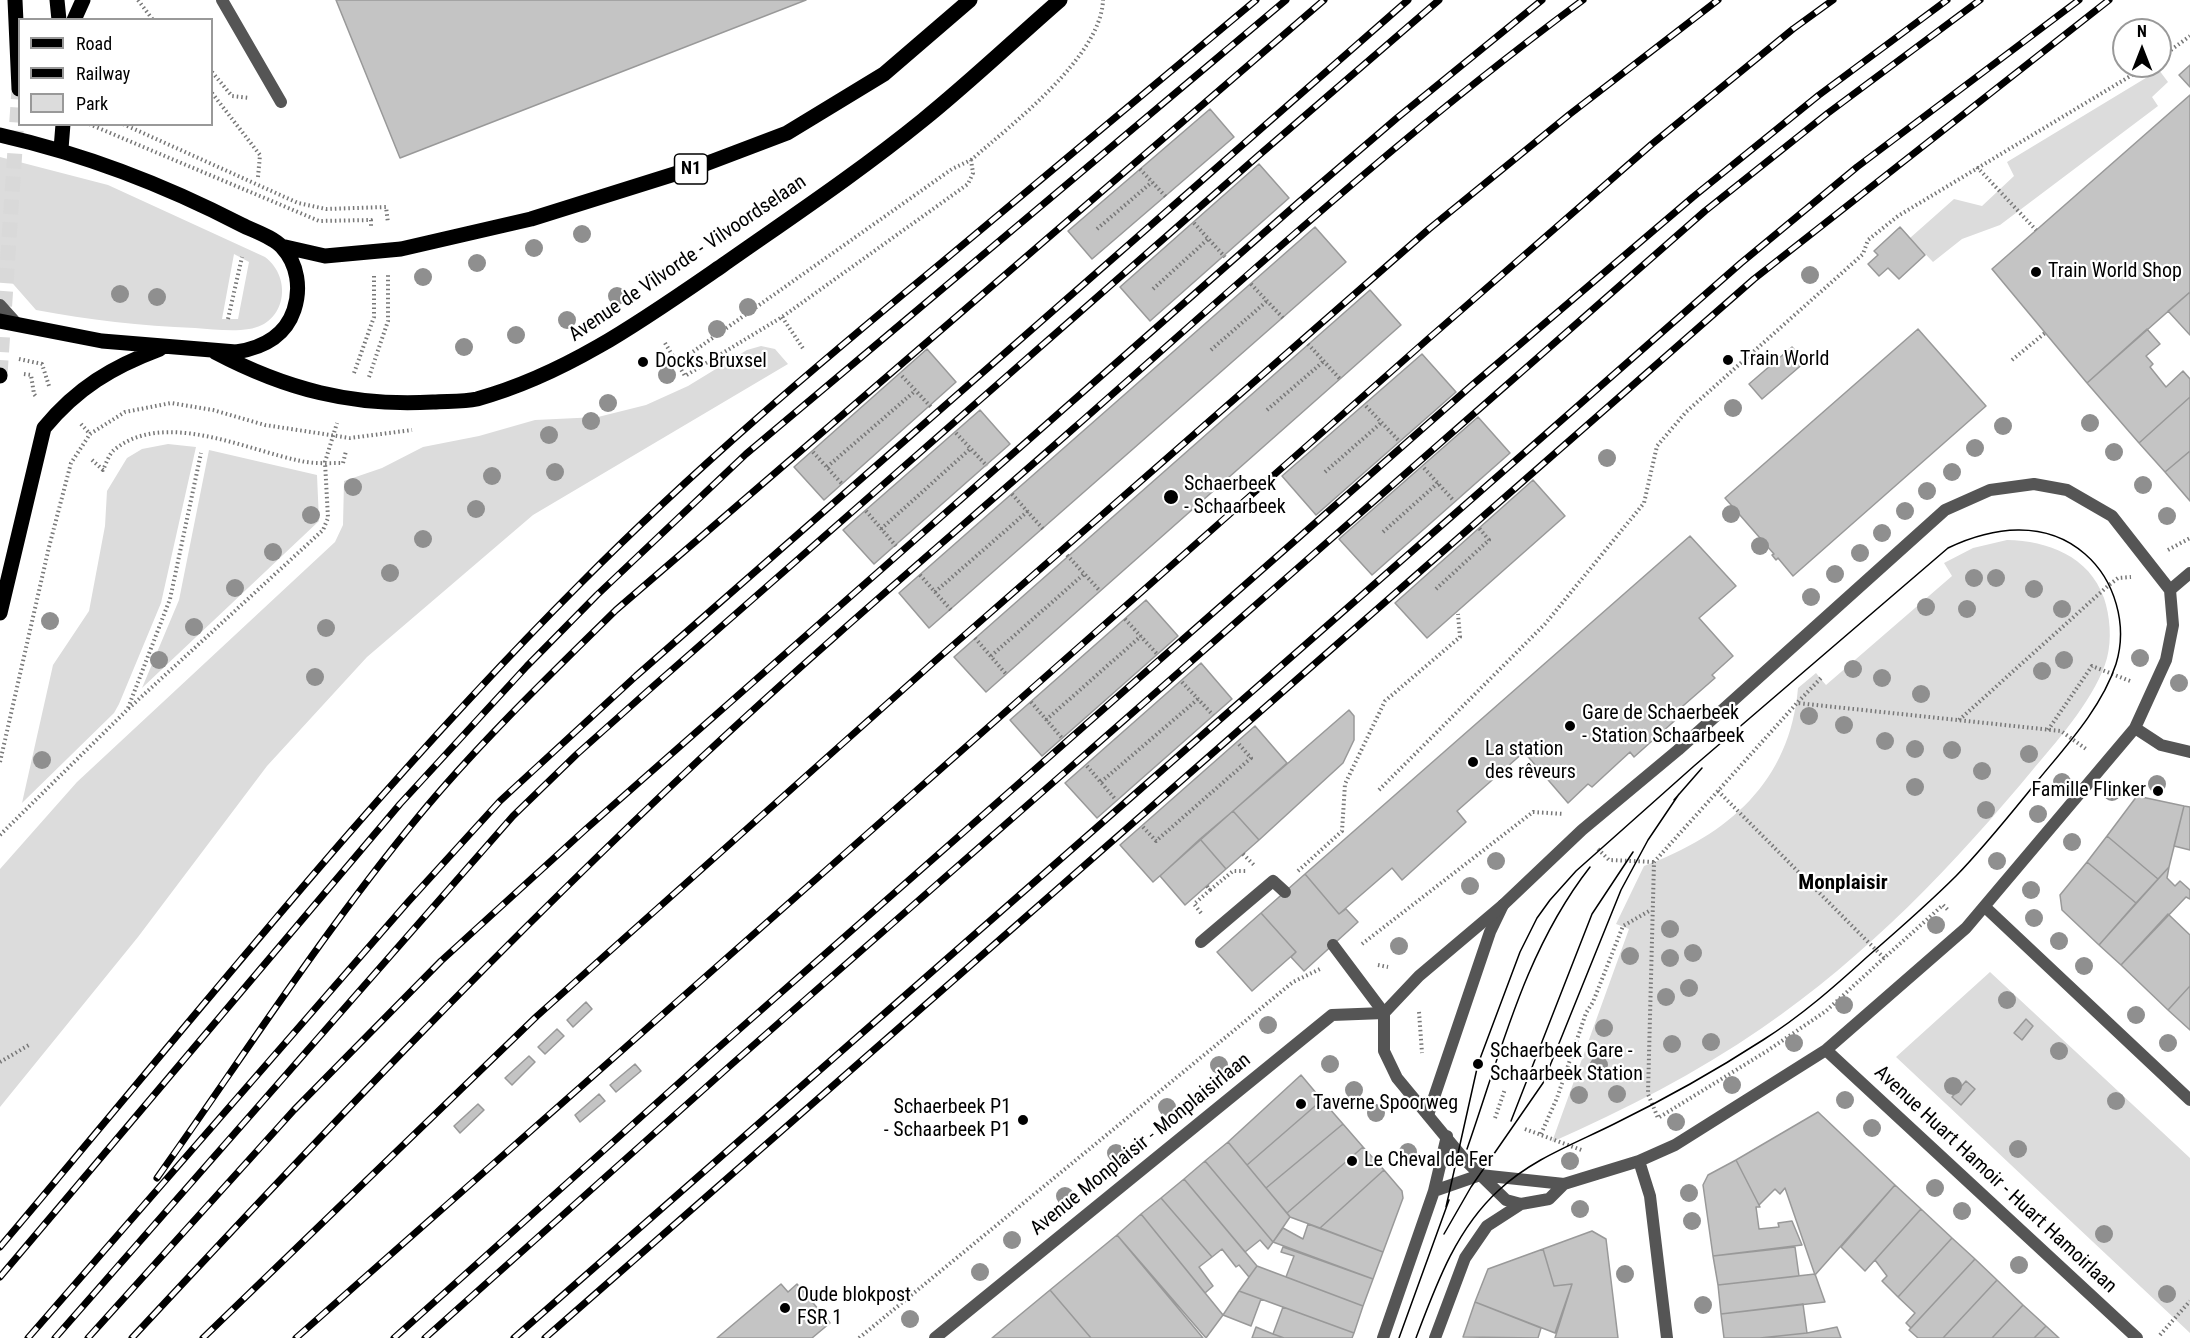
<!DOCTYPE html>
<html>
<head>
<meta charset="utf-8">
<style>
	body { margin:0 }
	#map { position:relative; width:2190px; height:1338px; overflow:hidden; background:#fff; font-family:"Roboto Condensed",sans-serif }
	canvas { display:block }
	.legend { position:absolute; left:18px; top:18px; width:195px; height:108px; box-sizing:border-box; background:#fff; border:2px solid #999; margin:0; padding:8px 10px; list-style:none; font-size:18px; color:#000 }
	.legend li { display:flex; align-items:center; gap:12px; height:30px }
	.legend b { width:30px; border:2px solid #999 }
	.north { position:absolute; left:2112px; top:18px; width:60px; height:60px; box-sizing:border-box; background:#fff; border:2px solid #999; border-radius:50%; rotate:0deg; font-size:16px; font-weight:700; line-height:24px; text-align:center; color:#000 }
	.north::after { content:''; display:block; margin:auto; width:21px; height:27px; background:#000; clip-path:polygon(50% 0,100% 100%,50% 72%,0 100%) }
</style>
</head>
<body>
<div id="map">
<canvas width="2190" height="1338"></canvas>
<ul class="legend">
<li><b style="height:8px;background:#000"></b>Road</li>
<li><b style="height:8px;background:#000"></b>Railway</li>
<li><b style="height:16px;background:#dcdcdc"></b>Park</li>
</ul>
<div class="north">N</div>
</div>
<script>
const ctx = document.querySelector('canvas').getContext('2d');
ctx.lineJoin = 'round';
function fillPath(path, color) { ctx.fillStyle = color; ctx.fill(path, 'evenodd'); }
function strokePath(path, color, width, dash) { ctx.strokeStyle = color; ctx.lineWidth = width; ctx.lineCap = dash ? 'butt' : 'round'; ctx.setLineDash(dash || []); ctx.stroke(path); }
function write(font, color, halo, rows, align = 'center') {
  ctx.font = font + ' "Roboto Condensed",sans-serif'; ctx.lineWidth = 4.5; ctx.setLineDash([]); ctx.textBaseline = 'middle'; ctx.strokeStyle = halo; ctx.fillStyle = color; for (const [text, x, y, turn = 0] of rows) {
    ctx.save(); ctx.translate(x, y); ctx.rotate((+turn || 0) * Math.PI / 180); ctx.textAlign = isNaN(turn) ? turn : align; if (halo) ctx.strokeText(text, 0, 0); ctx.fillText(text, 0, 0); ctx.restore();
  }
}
const green = new Path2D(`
	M2159,70L2168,82L2152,97L2158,106L2000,225L1962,239L1933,262L1910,238L1954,199L1982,206L2014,176L2007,162Z
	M0,157L108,185L265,257C293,278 286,324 249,329C232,332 212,329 195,328C141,326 89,320 36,310L0,269ZM234,254L249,262L238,319H222Z
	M761,346L775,349L788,364L533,515L367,657L267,766L138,937L0,1107V869L77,782L335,542L343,525L344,481L382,468L423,447L479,436L535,420L598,417L646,405L688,386L747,350Z
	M168,444L196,447L161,603L119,704L114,713L22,803L53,665L89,611L105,526L107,491L127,458L142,449Z
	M209,450L317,475L319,521L142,688L179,600Z
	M2007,540C2048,541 2089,556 2104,598C2110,616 2112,639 2107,658C2097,695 2060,738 2035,767C1955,864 1867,956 1762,1028C1697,1073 1624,1110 1552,1142L1629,929L1616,924L1644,866C1728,835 1790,782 1798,688L1816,673L1826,685L1952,576L1944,563L1973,548Z
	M1990,972L2190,1158V1333L1896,1057Z`);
const building = new Path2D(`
	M336,0H806L400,158Z
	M2190,65V87L2179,75Z
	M2190,95V292L2087,383L1992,269Z
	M1210,109L1234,137L1092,259L1068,231Z
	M1259,164L1289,198L1150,321L1120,287Z
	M1315,227L1346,262L929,628L899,593Z
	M1900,227L1925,255L1899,279L1888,268L1879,276L1868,264L1878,255L1874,251Z
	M1370,290L1401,325L986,692L954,657Z
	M2190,292V335L2168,311Z
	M1918,329L1986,406L1793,576L1778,558L1776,560L1772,555L1774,554L1725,498Z
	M2147,329L2160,344L2146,356L2153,364L2150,367L2166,387L2183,371L2190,379V397L2139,443L2087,383Z
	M1792,347L1805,362L1762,399L1749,384Z
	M927,349L956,382L824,500L794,467Z
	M1422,354L1456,392L1316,515L1282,476Z
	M2190,397V451L2165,472L2139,443Z
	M980,410L1010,444L874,564L843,530Z
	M1478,417L1510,453L1372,575L1339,539Z
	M2190,451V501L2165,472Z
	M1533,480L1565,516L1427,638L1395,603Z
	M1690,536L1736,586L1699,618L1733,656L1712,675L1715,678L1676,712L1680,716L1634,757L1630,752L1592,787L1588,784L1568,803L1524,752L1457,811L1466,822L1402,880L1392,868L1339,914L1305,874Z
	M1146,600L1178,636L1042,756L1010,720Z
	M1201,663L1232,699L1097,818L1065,783Z
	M1349,710L1354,716V740L1343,763L1259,840L1233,811Z
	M1255,726L1287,763L1153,882L1120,845Z
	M2137,796L2184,806L2169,867L2158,879L2107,836Z
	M2184,806L2190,807V850L2174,846Z
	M1233,811L1259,840L1226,869L1200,839Z
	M2107,836L2158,879L2136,903L2087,862Z
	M1200,839L1226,869L1185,905L1160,876Z
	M2087,862L2136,903L2099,945L2062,910L2060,895Z
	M2169,867L2167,878L2175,886L2180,881L2190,890V899L2186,897L2121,965L2099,945Z
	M1305,874L1339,914L1346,909L1358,922L1304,971L1291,957L1296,952L1261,913Z
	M1261,913L1296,952L1252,991L1217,952Z
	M2168,914L2190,935V986L2168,1010L2121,965Z
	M2190,986V1030L2168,1010Z
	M586,1002L592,1009L573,1027L567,1020Z
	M2026,1019L2033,1026L2022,1040L2014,1033Z
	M557,1029L564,1036L545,1054L538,1047Z
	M529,1056L535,1062L512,1085L505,1078Z
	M635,1064L641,1071L616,1092L610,1085Z
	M1301,1075L1322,1100L1247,1165L1228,1142Z
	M1966,1081L1975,1089L1961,1105L1952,1097Z
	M599,1094L605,1101L580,1122L575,1115Z
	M1322,1100L1343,1124L1266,1188L1247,1165Z
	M478,1104L484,1110L460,1133L454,1126Z
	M1818,1112L1895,1185L1815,1275L1785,1188L1780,1194L1775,1189L1759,1205L1736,1160Z
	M1343,1124L1363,1147L1287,1213L1266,1188Z
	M1228,1142L1290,1217L1273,1242L1205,1161Z
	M1363,1147L1384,1170L1320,1228L1290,1217L1287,1213Z
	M1736,1160L1760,1207H1756L1759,1229L1779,1227L1778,1223L1792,1221L1802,1245L1713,1256L1703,1185L1708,1175Z
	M1205,1161L1273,1242L1268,1249L1260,1240L1245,1252L1184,1179Z
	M1384,1170L1402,1191L1403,1198L1383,1252L1320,1228Z
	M1184,1179L1257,1266L1249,1277L1239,1265L1236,1267L1222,1249L1212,1257L1161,1198Z
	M1895,1185L1921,1209L1865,1271L1841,1247Z
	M1161,1198L1212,1257L1199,1267L1213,1286L1205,1293L1141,1214Z
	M1921,1209L1952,1238L1898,1297L1882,1281L1887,1276L1875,1260Z
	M1141,1214L1223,1315L1206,1338L1117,1235Z
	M1308,1224L1383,1252L1373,1279L1273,1242L1283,1228L1303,1239Z
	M1592,1231L1606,1239L1618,1338H1555L1572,1284L1554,1286L1543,1249Z
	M1117,1235L1203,1338H1091L1050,1290Z
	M1952,1238L1975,1259L1911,1328L1906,1323L1915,1313L1898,1297Z
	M1283,1247L1373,1279L1363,1306L1286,1277L1294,1256L1281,1252Z
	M1795,1247L1799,1276L1718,1285L1713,1256Z
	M1543,1249L1554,1286L1572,1284L1555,1333L1475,1302L1488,1269Z
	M1975,1259L1997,1280L1943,1338H1918L1909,1330Z
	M1257,1266L1363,1306L1354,1333L1239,1291Z
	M1815,1274L1825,1302L1721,1314L1718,1285Z
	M1997,1280L2023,1305L1992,1338H1943Z
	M781,1284L788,1292L797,1284L830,1323L812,1338H717Z
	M1050,1290L1091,1338H992Z
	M1239,1291L1261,1299L1251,1326L1223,1315Z
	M1475,1302L1541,1328L1538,1338L1463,1337Z
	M1803,1304L1807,1333L1760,1338H1724L1721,1314Z
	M2023,1305L2046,1326L2034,1338H1992Z
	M1283,1307L1354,1333L1352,1338H1284L1273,1334Z
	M2046,1326L2059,1338H2034Z
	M1256,1327L1273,1334L1284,1338H1252Z
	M1837,1327L1841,1338H1760L1807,1333Z`);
const primaryTunnel = new Path2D(`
	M0,375L19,89`);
const path = new Path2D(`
	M138,0L153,20
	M2160,58L2190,36
	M212,72L232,96L250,98
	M212,93L260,155L258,177
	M89,124L319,221L371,220V226
	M123,124L298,203L326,209L386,207L388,223
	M971,160C1012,124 1101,57 1103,0
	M1977,167L2036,230
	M1140,169L1167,198
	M1194,223L1225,257
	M1097,229L1152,182
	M1251,284L1283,318
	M1153,289L1208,239
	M782,317L804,350
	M228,319L242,257
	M665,343L685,376L698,368L782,317L968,184L973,173L971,160L952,169L677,363
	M1308,344L1340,379
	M1211,350L1267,301
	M19,359L42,364L49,386
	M2012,360L2045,333
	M354,373L374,317V276
	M24,374L31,375L34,394L37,398
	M902,376L931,407
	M369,377L388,321V274
	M1366,406L1399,441
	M1267,410L1324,361
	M81,424L90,434
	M956,433L987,466
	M813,452L843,485
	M92,460L103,470C106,464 109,454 114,450C164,409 246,450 301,461C314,464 329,463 343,463L346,451
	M827,467L915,391
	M1424,468L1454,501
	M1325,472L1381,423
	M1012,494L1043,529
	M866,511L896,546
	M881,529L970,449
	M1383,532L1438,483
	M2168,550L2190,538
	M1067,555L1100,591
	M920,575L951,610
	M1436,589L1489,540L1479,528
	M935,592L1028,511
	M1125,619L1157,654
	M975,638L1006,674
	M991,656L1084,574
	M1182,682L1213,715
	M1031,702L1062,738
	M1798,702L1821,678
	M128,708L170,599L201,453
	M1046,720L1141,636
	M1959,720L2109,585L2118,578L2131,577
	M2048,730L2092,666L2130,681
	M0,762L49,547L71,463L90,434L125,412L171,403L213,410L265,425L350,438L412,430
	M1087,766L1116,800
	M1101,782L1198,699
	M1379,790L1545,624L1644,503L1657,446L1686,412L1863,254L1868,240L1898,216L2147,66
	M1718,791L1884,958L1943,905L1949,911
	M1143,827L1156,841L1251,758L1237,742
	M0,835L127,710L323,530L328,518L325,462L337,423
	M1598,849L1609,860L1654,862
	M1243,854L1255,866
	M1298,871L1342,831L1345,784L1385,701L1460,637L1458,614
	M1210,890L1233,871H1247
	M1201,913L1194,904L1210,890L1207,886
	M1362,944L1533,812L1564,814
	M1884,958L1826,1011L1767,1051L1658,1118L1648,1094L1654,862L1797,703L2061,731L2086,749
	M1378,965L1388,967
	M1419,1012L1422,1053
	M0,1062L29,1045
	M1495,1118L1505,1089
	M1525,1129L1584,1151
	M1541,1134L1557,1098L1586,1013L1593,1002L1623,926L1651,910
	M2160,1335L2190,1301
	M859,1338L1293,982L1322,968`);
const service = new Path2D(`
	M0,305L18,325
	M1201,942L1273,881L1285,892
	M1333,945L1384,1013
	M1428,1115L1490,932L1503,905`);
const minor = new Path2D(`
	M222,0L281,102
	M2170,590L2190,573
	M2135,728L2161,745L2190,752
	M1985,907L2190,1100
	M1826,1050L2137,1338
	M1639,1161L1650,1196L1667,1338
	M1434,1191L1480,1175L1564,1184L1639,1161L1675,1145L1826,1050L1966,928L2135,728L2166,660L2173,625L2170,590L2112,516L2067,490L2034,484L1990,490L1945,510L1678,750L1582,830L1503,905L1419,976L1384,1013V1051L1397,1078L1464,1159L1506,1200L1521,1204
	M935,1338L1332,1015L1384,1013
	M1383,1338L1434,1191L1447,1136
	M1435,1338L1465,1258L1487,1226L1521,1204L1549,1199L1564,1184`);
const primary = new Path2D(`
	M15,0L19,89
	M57,0L59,20
	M74,20L83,0
	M0,135C84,154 165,185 242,225C254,231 273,237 282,247C298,264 301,289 294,310C285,337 262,348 236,352L102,341L0,321
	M61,149L63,124
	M281,246L325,256L401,249L531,219L700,166L787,133L884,74L970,0
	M215,352C285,389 353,407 433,402C447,401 463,402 477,399C568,374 646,318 723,265C790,218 859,172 923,120C970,82 1014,40 1060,0
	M0,376V375
	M0,613L44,428C77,388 112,367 160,349`);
const tram = new Path2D(`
	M1674,800L1702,768
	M1511,1121L1592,914L1633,852
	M1467,1149C1501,1052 1525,950 1590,867
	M1444,1234L1471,1187L1543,1083L1621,890L1648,840L1679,794
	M1399,1338L1449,1200
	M1416,1338C1436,1285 1456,1229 1499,1190C1532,1159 1574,1144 1614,1124C1665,1099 1715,1071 1763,1040C1801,1016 1834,987 1867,957C1897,931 1928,904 1956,876C1986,845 2012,812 2039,779C2067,745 2102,707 2116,664C2128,625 2115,580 2085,554C2045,519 1992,527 1948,548L1694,766L1576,871L1550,900L1537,918L1520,952L1478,1064L1446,1207`);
const rail = new Path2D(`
	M157,1178C243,1057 323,932 418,817C479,743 548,677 616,610L1324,0
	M0,1247C190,1023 373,791 581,583C694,469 817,365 941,263C1046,175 1151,88 1256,0
	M0,1277L400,804L527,666L597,595L746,454L1286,0
	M28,1338L408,902L500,801L636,676L1408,0
	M55,1338L513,816L577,754L650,689L1258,156L1439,0
	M88,1338L294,1110L441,961L586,829L1299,202L1397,118L1542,0
	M132,1338C317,1139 504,942 702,757C823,644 950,537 1074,428C1240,282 1404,132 1583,0
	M203,1338L537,1016L935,661L1429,229L1570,114L1718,0
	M296,1338L1428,339L1652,144L1793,29L1833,0
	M394,1338L718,1048L1471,386L1693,197L1819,95L1947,0
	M425,1338L732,1064L1705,211L1828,113L1980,0
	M514,1338L1741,263L1857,167L2079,0
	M545,1338L1754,279L2109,0`);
const trees = [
	[582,234],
	[534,248],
	[477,263],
	[1810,275],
	[423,277],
	[120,294],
	[617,296],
	[157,297],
	[748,307],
	[567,320],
	[717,329],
	[516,335],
	[464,347],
	[667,375],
	[608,403],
	[1733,408],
	[591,421],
	[2090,423],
	[2003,426],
	[549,435],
	[1975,448],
	[2114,452],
	[1607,458],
	[555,472],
	[1952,472],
	[492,476],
	[2143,485],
	[353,487],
	[1927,491],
	[476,509],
	[1905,511],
	[1731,514],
	[311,515],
	[2167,516],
	[1882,533],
	[423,539],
	[1760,546],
	[273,552],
	[1860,553],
	[390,573],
	[1835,574],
	[1974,578],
	[1996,578],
	[235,588],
	[2034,589],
	[1811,597],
	[1926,607],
	[1967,609],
	[2062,609],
	[50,621],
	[194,627],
	[326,628],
	[2140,658],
	[159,660],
	[2064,660],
	[1853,669],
	[2042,671],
	[315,677],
	[1882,678],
	[2179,683],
	[1921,694],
	[1809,716],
	[1844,725],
	[1885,741],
	[1915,749],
	[1952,750],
	[2029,754],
	[42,760],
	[1982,771],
	[2062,782],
	[2157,784],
	[1915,787],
	[2112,792],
	[1986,810],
	[2038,814],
	[2072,842],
	[1496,861],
	[1997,861],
	[1470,886],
	[2031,890],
	[2034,918],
	[1936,925],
	[1670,929],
	[2059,941],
	[1399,946],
	[1693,953],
	[1630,956],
	[1670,958],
	[2084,966],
	[1689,988],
	[1666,997],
	[2007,1000],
	[1844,1005],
	[2136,1015],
	[1268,1025],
	[1604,1028],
	[1711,1042],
	[1794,1043],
	[2168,1043],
	[1672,1044],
	[2059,1051],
	[1330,1064],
	[1219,1065],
	[1599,1065],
	[1732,1085],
	[1953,1086],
	[1354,1090],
	[1617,1094],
	[1579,1095],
	[1845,1100],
	[2116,1101],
	[1167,1107],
	[1376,1113],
	[1676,1122],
	[1872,1128],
	[2018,1149],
	[1408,1152],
	[1116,1153],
	[1570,1161],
	[1935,1188],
	[1689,1193],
	[1065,1196],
	[1580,1209],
	[1962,1211],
	[1692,1221],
	[2104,1234],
	[1012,1240],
	[2019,1265],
	[980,1272],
	[1625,1274],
	[2167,1294],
	[1703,1305],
	[910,1319]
];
const markers = [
	[2036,272,6,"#000"],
	[1728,360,6,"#000"],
	[643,362,6,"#000"],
	[1171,497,8,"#000"],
	[1570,726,6,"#000"],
	[1473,762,6,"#000"],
	[2158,791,6,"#000"],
	[1478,1064,6,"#000"],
	[1301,1104,6,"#000"],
	[1023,1120,6,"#000"],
	[1352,1161,6,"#000"],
	[785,1308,6,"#000"]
];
const shields = [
	[691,169,33]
];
const shieldNames = [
	["N1",691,169]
];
const streetNames = [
	["Avenue de Vilvorde - Vilvoordselaan",688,259,-34],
	["Avenue Monplaisir - Monplaisirlaan",1141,1145,-39],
	["Avenue Huart Hamoir - Huart Hamoirlaan",1995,1180,43]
];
const poiNames = [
	["Train World Shop",2048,272],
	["Train World",1740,360],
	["Docks Bruxsel",655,362],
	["Schaerbeek",1184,485],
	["- Schaarbeek",1184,508],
	["Gare de Schaerbeek",1582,714],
	["- Station Schaarbeek",1582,737],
	["La station",1485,750],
	["des rêveurs",1485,773],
	["Famille Flinker",2146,791,"right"],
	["Schaerbeek Gare -",1490,1052],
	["Schaarbeek Station",1490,1075],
	["Taverne Spoorweg",1313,1104],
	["Schaerbeek P1",1011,1108,"right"],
	["- Schaarbeek P1",1011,1131,"right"],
	["Le Cheval de Fer",1364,1161],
	["Oude blokpost",797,1296],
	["FSR 1",797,1319]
];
const neighbourhoodNames = [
	["Monplaisir",1843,884]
];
fillPath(green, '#dcdcdc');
fillPath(building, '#c4c4c4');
strokePath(building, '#999', 1.5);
strokePath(primaryTunnel, '#d9d9d9', 15, [15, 8]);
strokePath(path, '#777', 4, [1.5, 3]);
strokePath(service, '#555', 12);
strokePath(minor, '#555', 12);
strokePath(primary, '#000', 15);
strokePath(tram, '#000', 1.5);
strokePath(rail, '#000', 7);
strokePath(rail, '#fff', 4.5, [14]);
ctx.fillStyle = '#8f8f8f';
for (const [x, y] of trees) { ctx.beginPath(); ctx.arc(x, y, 9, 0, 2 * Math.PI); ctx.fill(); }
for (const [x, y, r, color] of markers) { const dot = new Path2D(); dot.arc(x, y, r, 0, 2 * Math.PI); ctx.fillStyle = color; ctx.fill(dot); strokePath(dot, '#fff', 2); }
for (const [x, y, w] of shields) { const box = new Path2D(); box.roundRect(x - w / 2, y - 15, w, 30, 4.5); ctx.fillStyle = '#fff'; ctx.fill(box); strokePath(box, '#000', 1.5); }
write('bold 18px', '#000', null, shieldNames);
write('20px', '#000', '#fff', streetNames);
write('20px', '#000', '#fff', poiNames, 'left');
write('bold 21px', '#000', '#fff', neighbourhoodNames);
</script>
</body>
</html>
